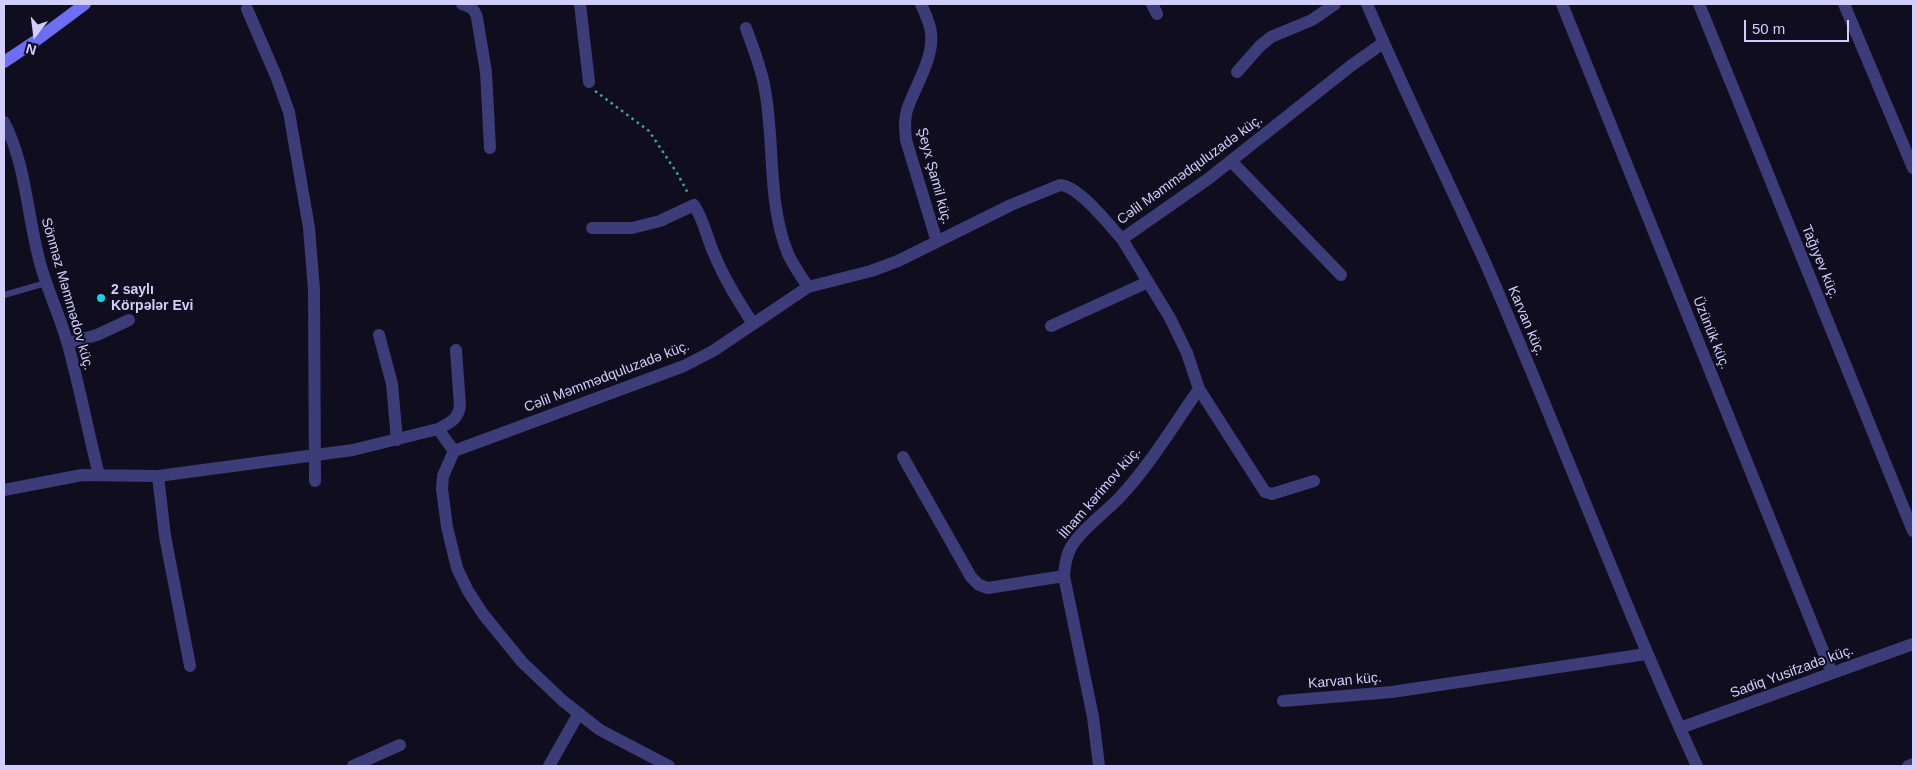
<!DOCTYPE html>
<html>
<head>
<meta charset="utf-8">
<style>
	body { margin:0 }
	#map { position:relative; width:1917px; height:770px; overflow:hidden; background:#100d1e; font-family:Arial,sans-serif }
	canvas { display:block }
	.frame { position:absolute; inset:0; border:5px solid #d1cefb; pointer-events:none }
	.north { position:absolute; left:10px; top:10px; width:50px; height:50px; -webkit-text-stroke:4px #100d1e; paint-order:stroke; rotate:195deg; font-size:14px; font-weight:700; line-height:20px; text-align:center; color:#d1cefb }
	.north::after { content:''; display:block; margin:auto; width:18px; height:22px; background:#d1cefb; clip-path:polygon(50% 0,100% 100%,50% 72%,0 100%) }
	.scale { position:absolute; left:1744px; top:20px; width:105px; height:22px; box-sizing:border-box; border:2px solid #d1cefb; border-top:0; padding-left:6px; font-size:15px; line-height:18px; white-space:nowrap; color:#d1cefb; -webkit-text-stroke:4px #100d1e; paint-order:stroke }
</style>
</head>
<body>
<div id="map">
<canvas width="1917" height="770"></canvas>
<div class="frame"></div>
<div class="north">N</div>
<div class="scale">50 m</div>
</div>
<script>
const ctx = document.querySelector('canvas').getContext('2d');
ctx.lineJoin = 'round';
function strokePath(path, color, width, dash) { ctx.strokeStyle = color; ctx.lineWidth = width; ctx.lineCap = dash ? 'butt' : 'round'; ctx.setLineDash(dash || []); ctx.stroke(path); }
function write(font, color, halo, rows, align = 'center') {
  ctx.font = font + ' Arial,sans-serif'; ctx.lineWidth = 4; ctx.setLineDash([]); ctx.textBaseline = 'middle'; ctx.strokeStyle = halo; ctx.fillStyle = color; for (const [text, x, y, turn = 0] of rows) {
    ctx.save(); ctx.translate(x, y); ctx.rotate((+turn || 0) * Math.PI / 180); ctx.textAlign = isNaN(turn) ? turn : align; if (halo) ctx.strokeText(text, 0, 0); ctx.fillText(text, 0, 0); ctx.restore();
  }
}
const path = new Path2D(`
	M595,91L649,131L677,173L689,195`);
const service = new Path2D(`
	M4,295L46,283`);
const minor = new Path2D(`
	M462,4C471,7 475,9 477,18L486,72L490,148
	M580,4L589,82
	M921,4C925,13 930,23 931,33C934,59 915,86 907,110C904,120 905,130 906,140L937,242
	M1152,4L1157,14
	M1562,4L1832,673
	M1699,4L1913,531
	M1844,4L1913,168
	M247,9L276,76L289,112L309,228L314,290L315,481
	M746,28C753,48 762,69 765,90C775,144 767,202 788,254C793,265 801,276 808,287
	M1237,72L1260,46L1271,37L1312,20L1335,4
	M4,122C25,162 27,211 38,255C45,286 60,315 68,345C80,388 88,432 99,475
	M1231,161L1341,275
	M592,228H632L660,221L694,205C704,220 707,239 715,256C725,280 739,302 753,324
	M1051,326L1148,282
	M379,335L392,384L397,440
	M68,343L97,335L129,320
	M1199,389L1265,492L1272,494L1314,481
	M438,429C449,423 458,420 460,406L456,350
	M454,451L443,476L442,489L447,527L457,568L468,591L483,614L522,662L563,701L600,730L669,766
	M903,457L971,577L979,585L988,588L1064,576
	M158,476L165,536L190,666
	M4,490L82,475L158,476L353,450L438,429L454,451L684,366L713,351L808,287L871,271L898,261L1011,205L1060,185C1079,186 1109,225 1122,239L1208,179L1352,65L1383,43
	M1283,701L1392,692L1646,654
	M1680,728L1913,644
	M353,766L400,745
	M549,766L579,713
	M1099,766L1093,717L1064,576C1065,563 1067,550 1076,540C1088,524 1106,512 1120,497C1150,465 1173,426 1199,389L1187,353L1170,318L1122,239
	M1908,766L1913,764`);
const tertiary = new Path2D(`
	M1367,4C1404,91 1446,176 1485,262C1558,429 1621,600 1697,766`);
const secondary = new Path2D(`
	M4,62L34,42L85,4`);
const markers = [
	[101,298,5,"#11d7e4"]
];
const streetNames = [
	["Cəlil Məmmədquluzadə küç.",1190,170,-36],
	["Şeyx Şamil küç.",934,176,75],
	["Tağıyev küç.",1820,262,68],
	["Sönməz Məmmədov küç.",67,294,74],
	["Karvan küç.",1526,321,67],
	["Üzünük küç.",1711,333,68],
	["Cəlil Məmmədquluzadə küç.",607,377,-21],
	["İlham kərimov küç.",1100,493,-49],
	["Sadiq Yusifzadə küç.",1792,672,-20],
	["Karvan küç.",1345,681,-5]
];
const poiNames = [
	["2 saylı",111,290],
	["Körpələr Evi",111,306]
];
strokePath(path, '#36a79c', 2.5, [2.5, 4]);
strokePath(service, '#3c3c79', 6);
strokePath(minor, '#3c3c79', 12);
strokePath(tertiary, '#3c3c79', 12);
strokePath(secondary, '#6c6ef4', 12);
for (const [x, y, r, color] of markers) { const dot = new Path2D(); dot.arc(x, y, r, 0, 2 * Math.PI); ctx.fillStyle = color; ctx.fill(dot); strokePath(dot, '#100d1e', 2); }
write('14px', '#d1cefb', '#100d1e', streetNames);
write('bold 14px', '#d1cefb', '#100d1e', poiNames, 'left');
</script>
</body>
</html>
